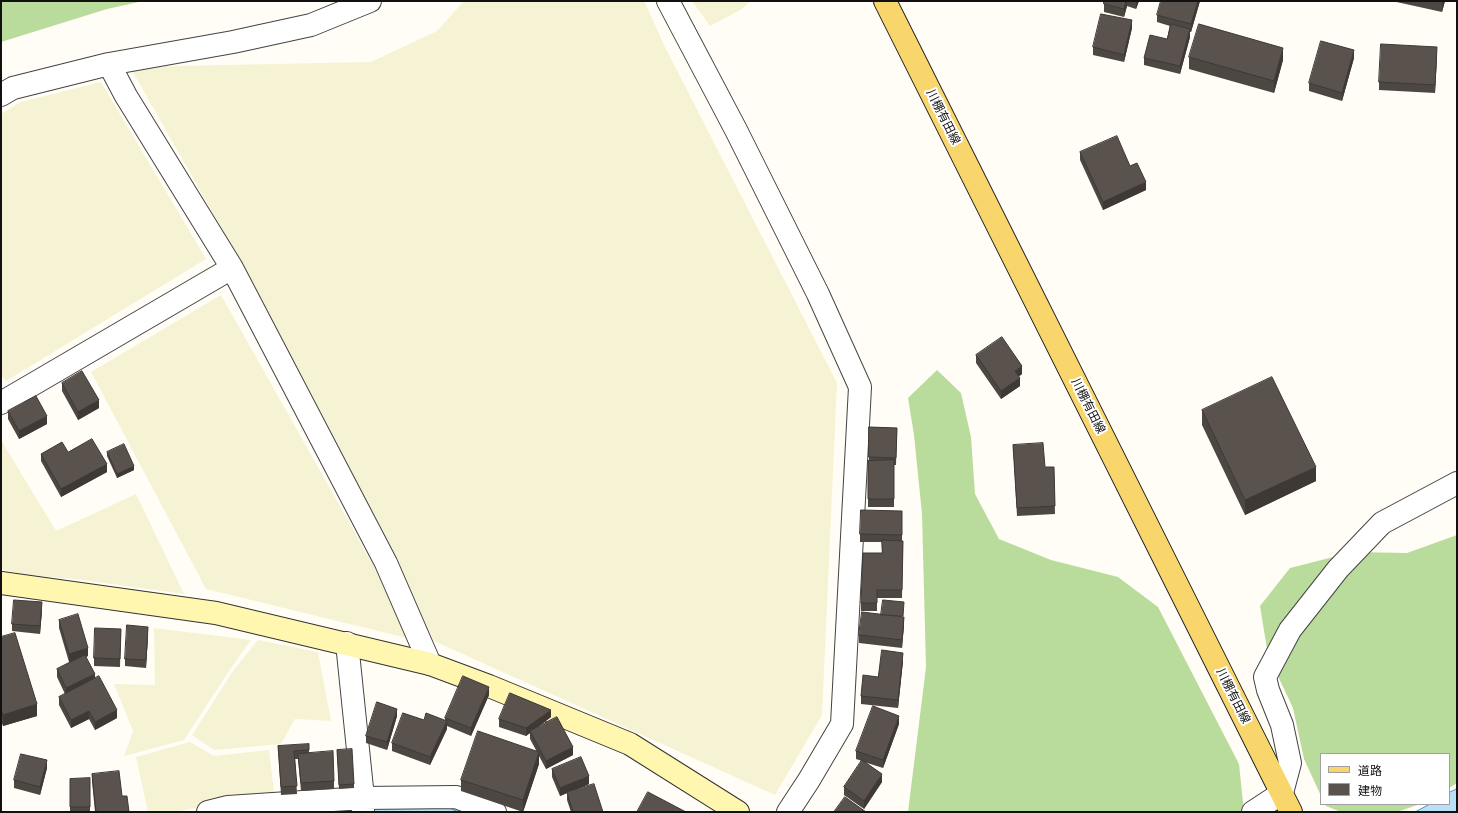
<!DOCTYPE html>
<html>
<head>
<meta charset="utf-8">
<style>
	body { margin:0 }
	#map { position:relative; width:1458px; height:813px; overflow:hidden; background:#fffdf5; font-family:"Roboto Serif","Noto Sans JP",serif }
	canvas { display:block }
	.frame { position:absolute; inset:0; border:2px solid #111; pointer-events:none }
	.legend { position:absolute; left:1320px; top:753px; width:130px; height:52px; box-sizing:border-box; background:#fff; border:1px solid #a0a0a0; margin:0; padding:5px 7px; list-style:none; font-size:12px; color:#111 }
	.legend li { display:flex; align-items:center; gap:8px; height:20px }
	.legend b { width:20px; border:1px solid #a0a0a0 }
</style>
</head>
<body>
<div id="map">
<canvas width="1458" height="813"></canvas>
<div class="frame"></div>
<ul class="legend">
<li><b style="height:5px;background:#f9d66b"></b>道路</li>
<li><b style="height:11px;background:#5a524d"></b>建物</li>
</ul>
</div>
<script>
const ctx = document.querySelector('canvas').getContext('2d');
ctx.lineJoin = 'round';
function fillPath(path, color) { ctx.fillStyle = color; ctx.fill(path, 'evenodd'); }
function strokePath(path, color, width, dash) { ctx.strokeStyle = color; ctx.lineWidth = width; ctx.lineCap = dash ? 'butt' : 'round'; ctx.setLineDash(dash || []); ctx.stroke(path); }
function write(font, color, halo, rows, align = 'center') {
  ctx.font = font + ' "Roboto Serif","Noto Sans JP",serif'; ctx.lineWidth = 4; ctx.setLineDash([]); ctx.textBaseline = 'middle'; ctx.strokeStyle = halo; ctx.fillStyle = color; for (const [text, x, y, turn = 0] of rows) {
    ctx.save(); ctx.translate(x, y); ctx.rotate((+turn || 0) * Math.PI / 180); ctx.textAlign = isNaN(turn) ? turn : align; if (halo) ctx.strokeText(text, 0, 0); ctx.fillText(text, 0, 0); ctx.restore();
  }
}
const farmland = new Path2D(`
	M464,1H644L665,47L837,383L822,715L775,795L434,641L257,291L130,67L371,62L437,31Z
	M692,1H750L742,9L710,26Z
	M101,82L206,259L6,381L1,375V114L21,102Z
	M221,295L376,570L407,638L206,589L91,372Z
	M1,440L56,531L136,494L184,594L75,579L25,575L1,569Z
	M154,628L251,640L231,668L184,740L124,756L133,731L114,684L155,685Z
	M258,640L318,652L331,721L295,719L281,744L214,750L192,735L233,671Z
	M190,742L214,756L269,750L274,792L175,812H148L136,757Z`);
const forest = new Path2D(`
	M1,1H143L107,9L1,42Z
	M937,370L961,393L971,437L975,494L999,539L1051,560L1118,577L1158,607L1239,764L1244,812H908L926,667L922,514L914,435L908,398Z
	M1457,535V783L1449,788V754H1321V796L1304,759L1293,708L1268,655L1260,606L1290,568L1353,552L1407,553Z
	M1325,804H1420L1397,812H1341L1326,806Z`);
const water = new Path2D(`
	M1457,789V812H1415L1430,804H1449V793Z
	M437,803L459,812H285Z`);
const street = new Path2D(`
	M668,1L736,130L818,294L860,387L842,724L809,780L788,812
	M109,64L126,96L232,268L386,563L430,664
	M1,95L13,88L109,64L233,42L311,25L370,1
	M1,403L232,268
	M347,643L363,798V811
	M208,812L228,807L363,798L456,797L495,812
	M1253,812L1282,793L1290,763L1282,725L1268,690L1265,677L1290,630L1338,569L1382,523L1457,483`);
const secondary = new Path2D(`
	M1,583L216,613L430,664L489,686L630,744L738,812`);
const primary = new Path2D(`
	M885,1L1291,812`);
const wall = new Path2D(`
	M1104,1H1139L1136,9L1127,6L1124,17L1104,12Z
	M1200,1L1191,32H1190V37L1180,74L1144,65V58L1167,39L1170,26L1157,22V15Z
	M1392,1H1445L1442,12Z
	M1132,28L1124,62L1093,55V47Z
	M1437,55L1435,93L1379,90V82Z
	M1189,57L1283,60L1274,93L1189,69Z
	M1354,58L1342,101L1309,91V83Z
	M1080,152L1130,166L1146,190L1103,210L1080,160Z
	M976,355L1022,374L1018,377L1020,386L1001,399L976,363Z
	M62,383L99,408L78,420L62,391Z
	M1202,410L1316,481L1245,515L1202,425Z
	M8,411L47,424L19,439L8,419Z
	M869,427L897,428L896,465H894V507H868V461H869Z
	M1013,445L1045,467H1054L1055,514L1017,516Z
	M68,452L107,472L61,497L41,461V454Z
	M107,452L134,470L117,478L107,456Z
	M902,511V541H903L902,598H877V611H861V603L882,553V542H860V534Z
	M42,610L40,634L12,631V624Z
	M904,617V625L902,648L859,643V635Z
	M59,620L88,656L86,657L95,678L117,718L95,730L89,719L71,728L59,705V697L65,694L57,677V669L72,661L69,662L59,628Z
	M121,629L120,667L94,666V658Z
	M148,635L146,668L125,666V659Z
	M1,637L37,716L3,726L1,721Z
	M903,661L898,708L861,704V696L878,677Z
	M489,695L471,736L447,726V729L430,765L392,751V743L445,720V718Z
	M397,716L387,750L366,743V736Z
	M551,717L539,726L573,755L546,769L539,756V764L523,812L461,791V780L537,752L530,739V733L526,736L499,727V719Z
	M899,724L883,768L864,762L882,782L864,809L844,795V787L862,761L856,759V751Z
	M309,744V753L334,781V789L301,791L298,759H295L297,794L281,795L278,746Z
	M337,750L354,784V788L339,789Z
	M47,768L40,795L14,788V780Z
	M552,769L589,784L578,789L603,812H571L567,800V793L560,796L552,777Z
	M92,774L122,796L129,812H95L92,781Z
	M90,778V811H70V779Z`);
const shadedWall = new Path2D(`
	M1126,1H1127V6L1124,17V9Z
	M1136,1H1139L1136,9Z
	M1198,1H1200L1191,32V24Z
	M1442,1H1445L1442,12Z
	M1132,20V28L1124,62V55Z
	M1190,29V37L1180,74V66Z
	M1437,47V55L1435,93V85Z
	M1283,48V60L1274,93V81Z
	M1354,50V58L1342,101V93Z
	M1146,182V190L1103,210V202Z
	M1022,366V374L1015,379V371Z
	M1020,378V386L1001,399V391Z
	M99,400V408L78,420V412Z
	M47,416V424L19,439V431Z
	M107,464V472L61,497V489Z
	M134,466V470L117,478V474Z
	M1316,467V481L1245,515V500Z
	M42,602V610L40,634V626Z
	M904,617V625L902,648V640Z
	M148,627V635L146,668V660Z
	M88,648V656L69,662V654Z
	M903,653V661L898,708V700Z
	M95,674V682L66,696V688Z
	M489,687V695L471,736V728Z
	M37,704V716L3,726V715Z
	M397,709V716L387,750V742Z
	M117,710V718L95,730V722Z
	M551,710V717L531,732L530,731V733L526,736V728Z
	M89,711V719L71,728V720Z
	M899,716V724L883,768V760Z
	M447,721V729L430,765V757Z
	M573,747V755L546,769V761Z
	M539,752V764L523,812V800Z
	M47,760V768L40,795V787Z
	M882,774V782L864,809V801Z
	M589,776V784L560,796V788Z`);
const building = new Path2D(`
	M1104,1H1126L1124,9L1104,4Z
	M1161,1H1198L1191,24L1157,15Z
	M1101,14L1132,20L1124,55L1093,47Z
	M1171,24L1190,29L1180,66L1144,58L1150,35L1167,39Z
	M1199,24L1283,48L1274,81L1189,57Z
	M1321,41L1354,50L1342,93L1309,83Z
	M1381,44L1437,47L1435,85L1379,82Z
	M1117,136L1130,166L1137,163L1146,182L1103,202L1080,152Z
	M1002,337L1022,366L1015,371L1020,378L1001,391L976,355Z
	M82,371L99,400L78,412L62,383Z
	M1272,377L1316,467L1245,500L1202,410Z
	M36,396L47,416L19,431L8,411Z
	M869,427L897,428L896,458L869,457Z
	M92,439L107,464L61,489L41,454L62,442L68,452Z
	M1043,443L1045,467H1054L1055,506L1017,508L1013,445Z
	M124,444L134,466L117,474L107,452Z
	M894,460V499H868V461Z
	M861,510L902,511V535L860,534Z
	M882,540L903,541L902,590H877V603H861L863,553H882Z
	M14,600L42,602L40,626L12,624Z
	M883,600L904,602L903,616L881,615Z
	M862,612L904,617L902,640L859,635Z
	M78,614L88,648L69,654L59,620Z
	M127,625L148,627L146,660L125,659Z
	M95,628L121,629L120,659L94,658Z
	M15,633L37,704L3,715L1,709V637Z
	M882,650L903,653L898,700L861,696L863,675L878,677Z
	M85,655L95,674L66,688L57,669Z
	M99,676L117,710L95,722L89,711L71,720L59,697Z
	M463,676L489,687L471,728L445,718Z
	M510,693L551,710L526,728L499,719Z
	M377,702L397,709L387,742L366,736Z
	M873,706L899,716L883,760L856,751Z
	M403,713L424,720L426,713L447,721L430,757L392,743Z
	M557,717L573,747L546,761L530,731Z
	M478,731L539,752L523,800L461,780Z
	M309,744V750L294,751L297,786L281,787L278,746Z
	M352,749L354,784L339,785L337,750Z
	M333,751L334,781L301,783L298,754Z
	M21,754L47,760L40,787L14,780Z
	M581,757L589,776L560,788L552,769Z
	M862,760L882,774L864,801L844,787Z
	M119,771L122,796H127L129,812H96L92,774Z
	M90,778V807H70V779Z
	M594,784L603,812H573L567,792Z
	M648,792L686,812H637Z
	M845,797L866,812H834Z`);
const streetNames = [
	["川棚有田線",943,117,63],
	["川棚有田線",1088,406,63],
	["川棚有田線",1233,696,63]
];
fillPath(farmland, '#f6f3d4');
fillPath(forest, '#b9dc9c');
fillPath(water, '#b9e0f7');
strokePath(water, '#3f96cf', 1);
strokePath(street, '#444', 24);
strokePath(secondary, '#333', 24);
strokePath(primary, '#222', 24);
strokePath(street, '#fff', 22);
strokePath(secondary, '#fff6b0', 22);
strokePath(primary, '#f9d66b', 22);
fillPath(wall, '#4d4742');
fillPath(shadedWall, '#3f3936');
fillPath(building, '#5a524d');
strokePath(building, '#3f3936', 1);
write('12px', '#111', '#fff', streetNames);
</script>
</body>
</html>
